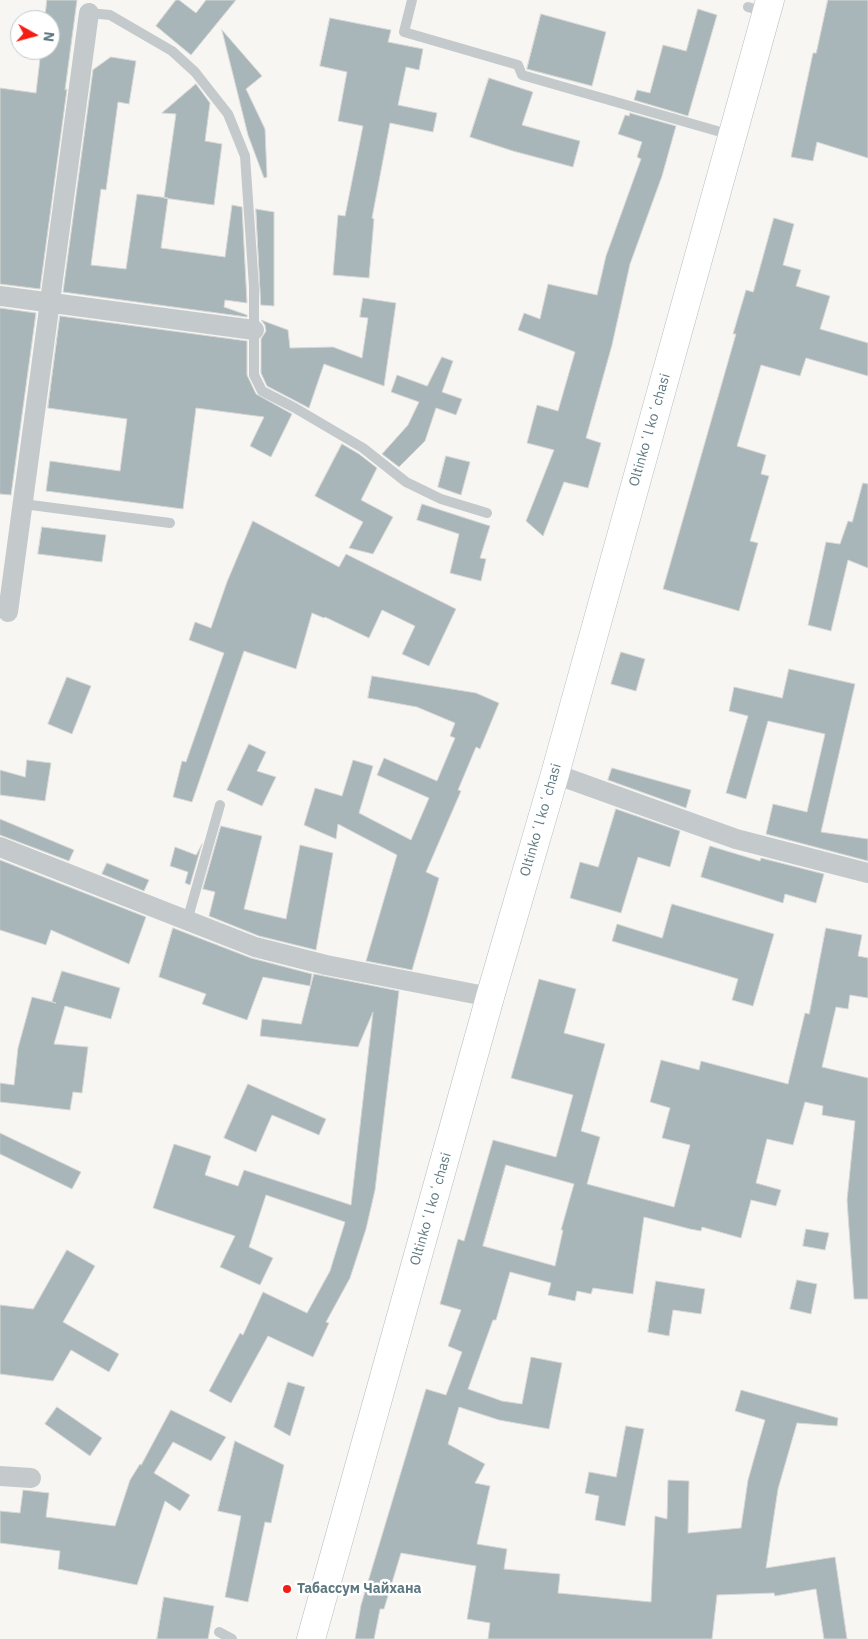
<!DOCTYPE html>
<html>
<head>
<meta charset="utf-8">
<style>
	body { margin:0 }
	#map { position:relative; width:868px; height:1639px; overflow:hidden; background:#f7f6f3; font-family:"IBM Plex Sans",sans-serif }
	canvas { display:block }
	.north { position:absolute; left:10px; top:10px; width:50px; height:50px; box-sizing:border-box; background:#fff; border:1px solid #bfc9cd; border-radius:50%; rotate:97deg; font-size:14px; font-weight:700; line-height:20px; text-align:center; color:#5e7981 }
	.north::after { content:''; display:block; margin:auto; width:18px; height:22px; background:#f51c14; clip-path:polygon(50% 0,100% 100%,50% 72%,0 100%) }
</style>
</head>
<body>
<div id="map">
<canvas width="868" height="1639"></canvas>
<div class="north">N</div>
</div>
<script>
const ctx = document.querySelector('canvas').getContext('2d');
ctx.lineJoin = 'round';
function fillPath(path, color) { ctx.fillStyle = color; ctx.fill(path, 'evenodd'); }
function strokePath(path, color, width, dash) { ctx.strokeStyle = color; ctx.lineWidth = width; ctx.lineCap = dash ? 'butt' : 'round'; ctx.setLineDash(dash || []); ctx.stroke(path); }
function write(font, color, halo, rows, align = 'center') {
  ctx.font = font + ' "IBM Plex Sans",sans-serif'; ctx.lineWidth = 5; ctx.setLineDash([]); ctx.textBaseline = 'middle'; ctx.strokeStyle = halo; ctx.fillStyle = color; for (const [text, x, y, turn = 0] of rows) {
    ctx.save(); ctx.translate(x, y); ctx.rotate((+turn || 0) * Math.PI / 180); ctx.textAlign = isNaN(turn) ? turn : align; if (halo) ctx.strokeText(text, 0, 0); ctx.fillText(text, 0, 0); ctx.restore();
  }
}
const building = new Path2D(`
	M47,0H77L65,90L67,89L40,289L0,284V88L36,93L41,50H50V20H45Z
	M176,0H179L196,13L206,0H236L191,55L156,26Z
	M828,0H868V158L817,142L813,161L791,157L813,53H816Z
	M698,9L717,15L688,116L634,100L637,90L650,93L663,45L686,51Z
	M541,14L606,32L592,86L527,69Z
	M330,18L391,30L388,42L423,49L419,70L406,67L398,105L437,113L433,132L390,123L372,218L374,219L369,278L333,275L338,215L345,216L363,126L338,121L347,72L320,66Z
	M222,30L262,76L246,89L265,129L267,177L264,178L248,135Z
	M111,57L136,61L129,104L118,102L106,190L101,189L91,265L126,269L137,194L168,198L161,248L225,257L232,205L242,207L247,303L225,300L224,307L247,315V317L63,292L93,70Z
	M489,78L533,92L522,125L580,141L573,167L513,151L470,137Z
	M196,84L210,103L205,141L222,144L214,205L164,198L176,114L162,113Z
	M630,113L676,126L662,176L630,264L612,345L586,438L601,443L588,488L564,482L543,536L526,521L554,450L527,443L537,405L558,411L575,352L518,330L524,313L540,319L548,284L597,295L606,256L641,159L637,157L642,142L618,134L625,115L629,116Z
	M256,209L274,212V306L261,305Z
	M774,218L794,224L783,265L801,270L796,286L830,296L820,329L868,343V376L806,358L800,376L761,365L737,446L766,455L761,474L769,476L750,541L758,543L739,611L663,589L736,334H733L746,290L753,292Z
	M363,298L396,303L384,386L324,364L309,408L267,386L261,373V339L266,331L265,325L261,320L288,330L290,348L333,347L362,358L368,318L360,317Z
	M0,308L36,313L11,495L0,494Z
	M60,316L247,341V375L256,394L292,414L271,457L250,446L264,417L196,408L183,509L46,491L50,461L120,471L127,419L48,408Z
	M442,357L453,361L442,392L462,399L456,415L436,408L425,441L399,467L382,454L408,425L419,402L391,392L397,375L427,386Z
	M342,444L359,454L377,468L361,500L393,517L373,554L349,548L363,522L315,496Z
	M446,456L470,462L461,495L438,487Z
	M863,483L868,484V568L848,560L831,631L808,625L826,542L840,544L848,521L852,522Z
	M422,504L490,526L480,558L486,559L481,581L450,573L459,534L417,520Z
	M253,521L339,567L346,554L456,609L429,666L402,654L415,626L382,610L369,638L325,617L324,618L312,613L296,669L244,651L192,802L173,797L182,761L186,762L224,653L189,640L195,622L211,628L227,582Z
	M42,527L106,535L102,562L38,554Z
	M621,652L645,659L636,691L611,684Z
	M789,669L855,684L821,832L868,839V861L766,834L773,804L807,812L825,734L768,721L746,799L726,793L748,716L729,711L734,687L782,698Z
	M372,676L476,693L499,703L480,749L476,747L458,790L461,791L426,872L439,878L412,970L366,961L397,855L338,824L336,839L304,825L315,788L342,796L353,760L373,766L359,813L411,840L429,798L377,775L384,758L437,781L455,738L450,736L455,723L417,707L368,698Z
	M67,677L91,686L72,734L48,724Z
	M249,744L266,752L257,771L276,777L262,806L227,790Z
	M27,760L51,763L45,801L0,795V770L25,777Z
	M612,768L691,790L686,808L608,780Z
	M616,809L680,831L670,867L638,857L621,913L570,898L580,862L598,867Z
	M0,819L74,850L69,861L0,835Z
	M221,826L262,836L244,909L286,919L300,845L333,853L316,950L259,936L209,916L215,892L203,889Z
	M202,844L190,885L185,883L188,872L170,866L175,847L196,855Z
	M710,846L760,861L761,858L824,874L816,903L785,894L783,903L701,877Z
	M0,860L146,917L129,964L51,930L46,945L0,930Z
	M107,863L149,880L144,891L102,874Z
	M672,904L774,934L753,1006L732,1000L738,979L612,941L617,924L662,938Z
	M173,928L251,958L312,974L310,986L263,977L247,1020L202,1004L206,994L159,977Z
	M826,928L862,935L858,956L868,958V998L850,995L848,1009L836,1007L822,1067L868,1078V1299H854L847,1200L855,1121L822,1115L823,1106L805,1102L793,1145L767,1139L756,1183L781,1190L776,1206L751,1200L741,1238L702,1227L701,1231L690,1229L644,1217L633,1294L593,1288L591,1294L577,1291L575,1301L548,1295L551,1283L510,1272L496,1320H493L468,1389L502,1401L522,1404L531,1357L562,1363L549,1429L499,1420L459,1407L448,1444L485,1464L475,1483L490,1486L477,1544L507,1549L504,1569L560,1574L558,1593L651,1602L655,1516L667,1519L668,1480L689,1481L688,1533L741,1528L748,1480L765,1420L735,1411L741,1390L838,1418L837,1426L797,1423L778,1489L766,1568L835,1557L847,1639H824L816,1589L775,1596L774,1593L717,1595L712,1639H488L490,1623L467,1619L476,1566L401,1553L384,1609H380L374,1639H355L361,1605L426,1389L446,1395L462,1352L448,1346L461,1310L440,1304L458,1239L464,1241L493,1140L556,1157L573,1095L511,1078L539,979L576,989L564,1033L605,1044L581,1131L600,1137L587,1184L674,1207L690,1145L662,1138L670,1108L650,1102L661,1060L699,1070L701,1061L788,1084L805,1013L809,1014ZM506,1165L574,1184L561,1230H563L555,1266L483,1246Z
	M62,971L120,988L111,1019L65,1006L54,1044L88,1047L82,1093L73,1092L70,1110L0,1102V1083L14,1085L18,1048L32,997L56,1003L52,1002Z
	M314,974L399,991L375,1190L366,1229L350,1278L326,1322L329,1323L313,1357L268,1336L231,1403L209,1391L240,1333L243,1335L263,1292L307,1313L330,1271L345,1222L266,1195L249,1247L273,1258L260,1285L220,1267L235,1236L153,1208L174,1144L211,1156L205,1175L238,1186L244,1170L351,1205L373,1012L358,1047L260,1036L262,1019L301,1024Z
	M248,1084L326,1119L319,1135L272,1115L256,1152L224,1138Z
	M0,1133L81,1172L72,1189L0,1154Z
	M806,1229L829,1233L825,1250L803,1246Z
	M67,1250L95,1266L63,1322L119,1354L109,1372L71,1350L53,1381L0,1374V1305L33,1309Z
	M797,1280L817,1284L811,1314L790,1309Z
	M656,1281L705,1289L701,1314L673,1310L669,1336L648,1332Z
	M288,1382L305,1387L290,1436L274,1427Z
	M57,1407L102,1438L90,1456L45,1424Z
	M171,1410L226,1437L211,1461L173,1442L154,1473L190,1495L180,1511L165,1501L137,1585L58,1569L60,1551L0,1543V1511L20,1513L23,1490L49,1493L46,1517L115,1526L130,1480L140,1464L141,1465Z
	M626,1426L644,1429L625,1526L595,1520L599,1496L585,1493L589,1472L616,1477Z
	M235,1441L284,1465L271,1523L265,1522L248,1602L225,1597L241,1516L218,1511Z
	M164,1597L214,1606L208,1639H157Z`);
const lane = new Path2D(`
	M412,0L404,32L518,65L522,75L731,135
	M748,7L765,12
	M89,13L110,15L172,51L195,72L228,114L245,156L254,287V375L262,391L295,408L363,448L406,482L441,499L487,513
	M23,504L170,523
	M187,921L220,805
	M219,1632L232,1639`);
const street = new Path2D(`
	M0,296L254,330
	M8,612L89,13
	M555,774L736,839L868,873
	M0,847L255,947L326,965L490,997
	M0,1476L31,1478`);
const secondary = new Path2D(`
	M311,1639L490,997L555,774L770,0`);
const markers = [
	[287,1589,5,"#f51c14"]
];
const streetNames = [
	["Oltinkoʻl koʻchasi",650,430,-74],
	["Oltinkoʻl koʻchasi",541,820,-74],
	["Oltinkoʻl koʻchasi",431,1209,-74]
];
const poiNames = [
	["Табассум Чайхана",297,1589]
];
fillPath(building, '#a9b6b9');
strokePath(building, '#d8d8d5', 1);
strokePath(secondary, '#b3bcbf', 29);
strokePath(lane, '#c4cacc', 10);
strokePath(street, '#c4cacc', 20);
strokePath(secondary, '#fff', 28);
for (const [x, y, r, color] of markers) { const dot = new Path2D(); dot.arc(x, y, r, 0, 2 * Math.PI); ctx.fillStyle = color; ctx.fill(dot); strokePath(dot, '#fff', 2); }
write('14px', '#5e7981', '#fff', streetNames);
write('bold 14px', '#5e7981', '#fff', poiNames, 'left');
</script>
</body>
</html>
